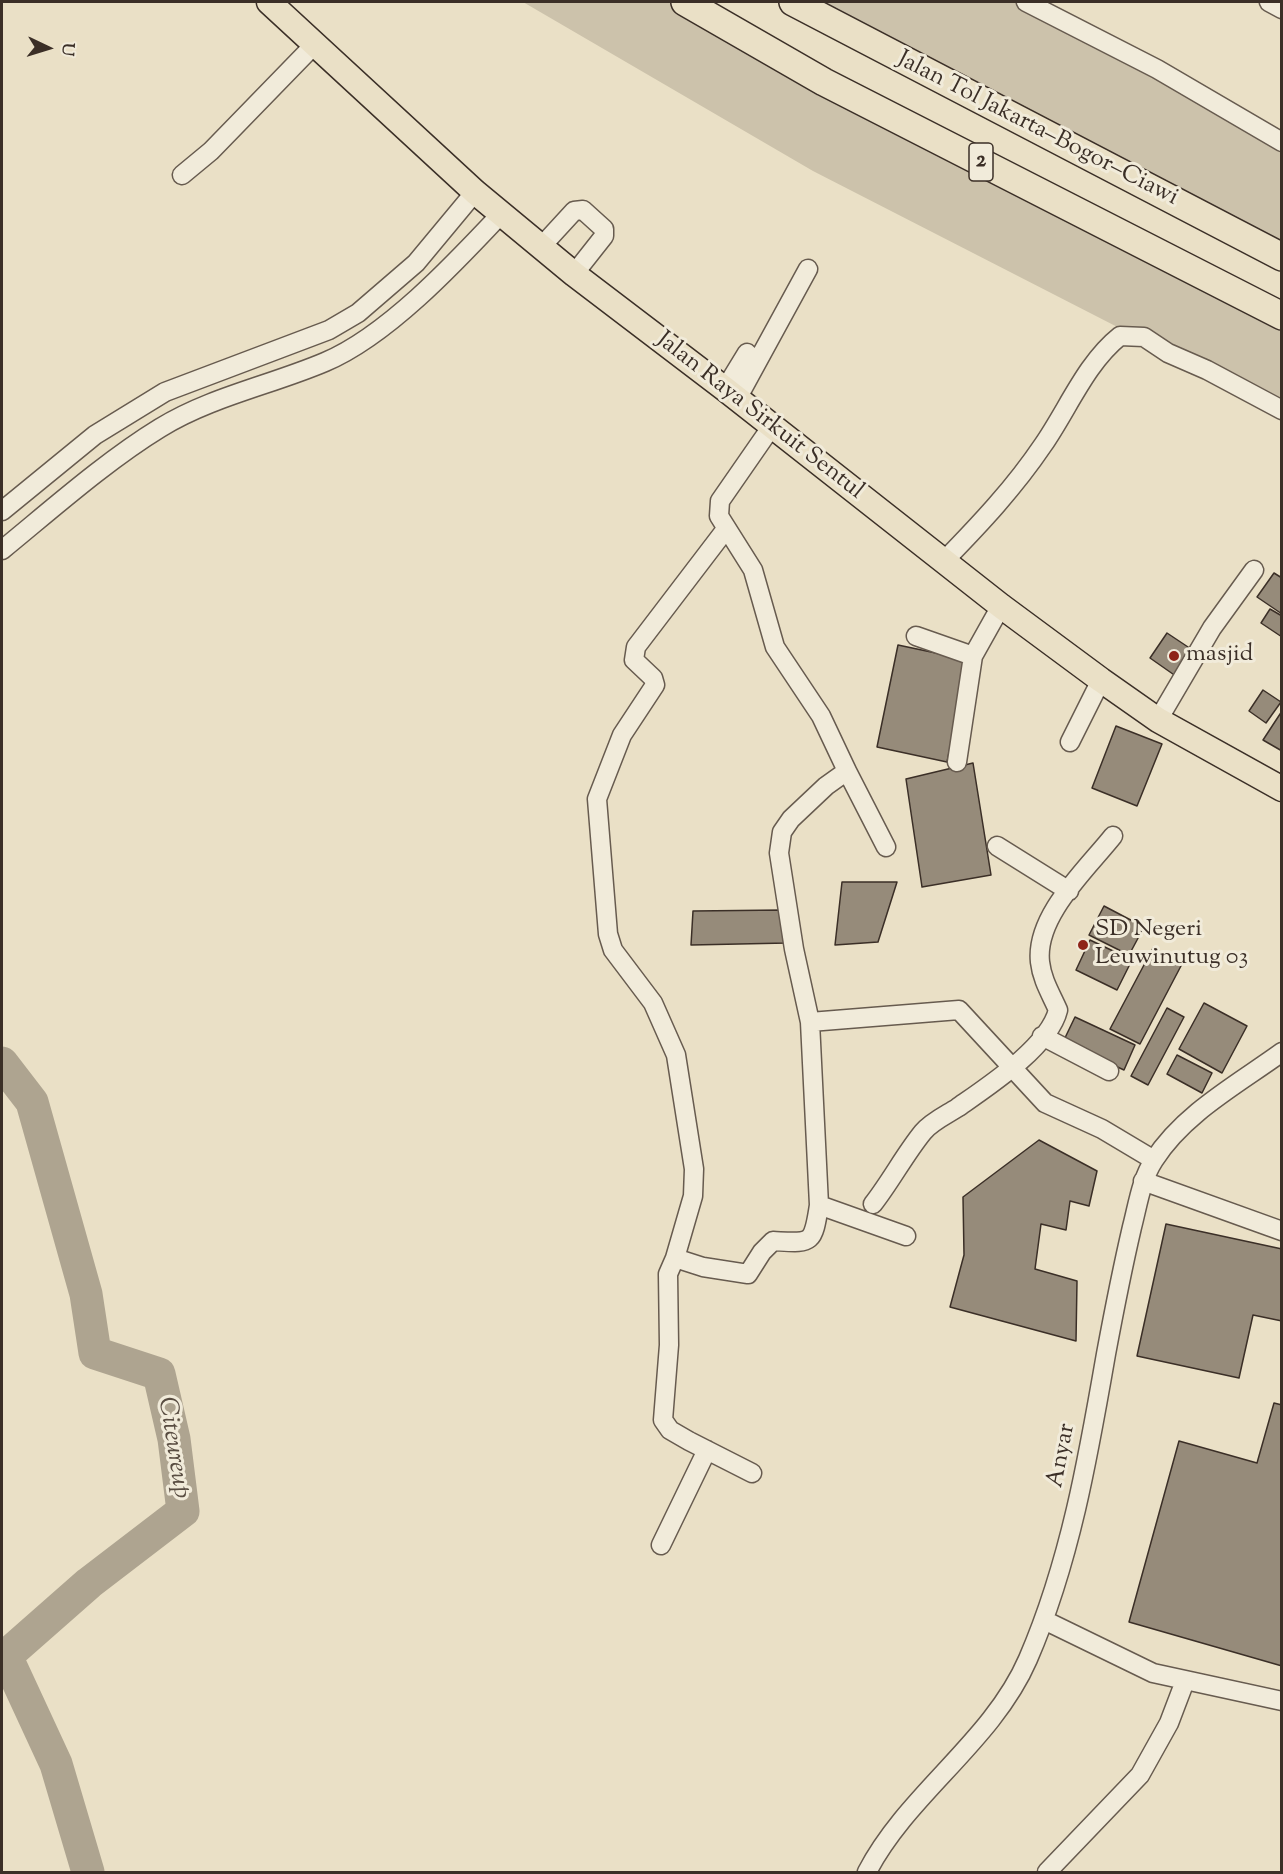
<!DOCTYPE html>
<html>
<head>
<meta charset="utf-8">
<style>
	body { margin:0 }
	#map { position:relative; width:1283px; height:1874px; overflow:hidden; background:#eae0c6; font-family:"Sorts Mill Goudy",serif }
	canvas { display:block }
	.frame { position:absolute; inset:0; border:3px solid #3b2f27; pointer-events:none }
	.north { position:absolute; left:18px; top:18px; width:60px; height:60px; -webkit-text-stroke:4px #f1ebda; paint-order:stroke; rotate:94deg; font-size:16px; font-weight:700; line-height:24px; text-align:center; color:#3b2f27 }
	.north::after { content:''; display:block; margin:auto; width:21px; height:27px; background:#3b2f27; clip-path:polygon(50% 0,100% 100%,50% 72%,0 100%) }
</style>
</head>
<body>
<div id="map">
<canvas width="1283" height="1874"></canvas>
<div class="frame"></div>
<div class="north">U</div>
</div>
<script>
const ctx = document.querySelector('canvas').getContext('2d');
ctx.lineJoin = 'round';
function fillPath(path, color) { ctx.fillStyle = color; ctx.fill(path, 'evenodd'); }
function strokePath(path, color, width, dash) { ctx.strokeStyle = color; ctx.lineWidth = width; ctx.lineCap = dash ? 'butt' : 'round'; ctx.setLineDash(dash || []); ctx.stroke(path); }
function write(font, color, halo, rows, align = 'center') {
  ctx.font = font + ' "Sorts Mill Goudy",serif'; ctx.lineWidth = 6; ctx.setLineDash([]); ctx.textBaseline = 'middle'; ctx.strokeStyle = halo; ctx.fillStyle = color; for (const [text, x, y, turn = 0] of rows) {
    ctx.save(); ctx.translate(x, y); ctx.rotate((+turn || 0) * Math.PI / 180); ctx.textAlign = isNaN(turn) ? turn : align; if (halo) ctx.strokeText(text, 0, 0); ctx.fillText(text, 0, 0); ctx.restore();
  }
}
const green = new Path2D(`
	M523,2H685L1281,316V407L1133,335L813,171Z
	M795,2H1034L1281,142V257Z`);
const river = new Path2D(`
	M2,1063L32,1102L86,1294L95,1353L159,1374L174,1439L183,1511L89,1583L6,1656L56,1764L88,1872`);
const building = new Path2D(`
	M1274,573L1282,578V614L1257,597Z
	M1270,609L1282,616V637L1261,623Z
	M1167,633L1197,653L1180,679L1150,658Z
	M898,645L969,660L947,762L877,747Z
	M1263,690L1281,702L1266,723L1249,711Z
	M1282,711V751L1263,740Z
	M1116,726L1162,744L1137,806L1092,788Z
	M973,763L991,875L922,887L906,779Z
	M842,882H897L878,942L835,945Z
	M1104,906L1144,927L1129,955L1089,935Z
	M783,910L787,943L691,945L693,911Z
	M1090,940L1132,960L1117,990L1076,970Z
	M1153,948L1182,964L1140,1044L1110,1029Z
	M1204,1003L1247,1026L1222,1073L1179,1049Z
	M1167,1008L1184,1017L1148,1085L1131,1076Z
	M1075,1017L1135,1045L1124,1070L1063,1042Z
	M1177,1055L1212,1073L1202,1093L1167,1074Z
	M1039,1140L1097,1171L1089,1206L1070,1201L1066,1230L1041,1224L1035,1269L1077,1281L1076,1341L950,1307L964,1255L963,1197Z
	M1166,1224L1282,1249V1321L1253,1315L1239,1378L1137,1356Z
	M1274,1403L1282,1405V1666L1129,1622L1179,1441L1257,1463Z`);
const minor = new Path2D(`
	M1026,2L1157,69L1282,142
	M1269,2L1282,9
	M182,175L211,151L316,43
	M540,248L574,211L583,210L604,229V236L574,274
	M725,389L747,353
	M737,399L808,269
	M772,426L720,501L719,516L753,570L775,647L821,716L847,771L826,786L791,819L782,832L779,853L794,949L810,1022L819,1205L906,1236
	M2,511L95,435L165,392L329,330L358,313L416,263L475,192
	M726,529L636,647L634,660L653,678L655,685L622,735L597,799L608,934L613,950L653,1003L676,1055L694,1169L693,1196L675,1258L668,1274L669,1345L663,1420L670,1430L689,1441L752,1473
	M2,550C51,510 106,461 160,428C210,397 271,385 325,362C387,336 455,263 501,214
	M944,561C980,524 1014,488 1043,445C1068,409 1086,363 1120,336L1144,337L1168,353L1207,370L1282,410
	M916,636L973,656
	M1158,720L1212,628L1254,570
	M1070,742L1101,680
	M957,762L973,656L1001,606
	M847,771L886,847
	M997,846L1069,891
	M810,1022L959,1010L1045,1103L1102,1129L1154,1160
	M1042,1036L1109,1071
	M1143,1181L1282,1231
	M873,1204C891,1181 905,1154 923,1132C931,1122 946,1115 957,1108C987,1087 1049,1047 1058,1010C1051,994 1042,980 1040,962C1035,916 1086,870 1113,836
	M675,1258L703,1267L748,1274L762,1252L773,1241C811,1243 813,1246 819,1205
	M661,1545L707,1450
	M1044,1620L1153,1673L1282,1701
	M867,1872C908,1793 992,1742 1028,1659C1070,1562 1088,1458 1106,1354C1114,1311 1122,1270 1132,1227C1138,1204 1141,1180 1154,1160C1184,1113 1238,1084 1282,1052
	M1047,1872L1140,1775L1169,1723L1185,1681`);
const major = new Path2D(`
	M269,2L475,192L574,274L725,389L1001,606L1101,680L1158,720L1282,789`);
const highway = new Path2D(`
	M685,2L824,82L1282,316
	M793,2L1282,257`);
const markers = [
	[1174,656,6,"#8f2418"],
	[1083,945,6,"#8f2418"]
];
const shields = [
	[981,162,24]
];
const shieldNames = [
	["2",981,162]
];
const streetNames = [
	["Jalan Tol Jakarta–Bogor–Ciawi",1037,130,27],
	["Jalan Raya Sirkuit Sentul",759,417,38],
	["Anyar",1063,1456,-79]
];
const poiNames = [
	["masjid",1186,656],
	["SD Negeri",1095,931],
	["Leuwinutug 03",1095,959]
];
const waterNames = [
	["Citeureup",172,1448,81]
];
fillPath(green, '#ccc2ab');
strokePath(river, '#aea490', 33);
fillPath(building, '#968b7a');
strokePath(building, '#3b2f27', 1.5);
strokePath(minor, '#675b4f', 21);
strokePath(major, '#3b2f27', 27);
strokePath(highway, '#3b2f27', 30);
strokePath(minor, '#f1ebda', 18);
strokePath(major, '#eae0c6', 24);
strokePath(highway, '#eae0c6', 27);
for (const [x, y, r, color] of markers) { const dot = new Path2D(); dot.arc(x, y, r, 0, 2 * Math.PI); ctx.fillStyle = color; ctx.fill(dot); strokePath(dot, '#f1ebda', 2); }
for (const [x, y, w] of shields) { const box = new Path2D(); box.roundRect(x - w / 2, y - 19, w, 38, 4.5); ctx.fillStyle = '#f1ebda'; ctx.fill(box); strokePath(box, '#3b2f27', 1.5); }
write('bold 22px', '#3b2f27', null, shieldNames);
write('24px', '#3b2f27', '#f1ebda', streetNames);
write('24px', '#3b2f27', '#f1ebda', poiNames, 'left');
write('italic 26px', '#584c41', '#f1ebda', waterNames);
</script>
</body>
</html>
